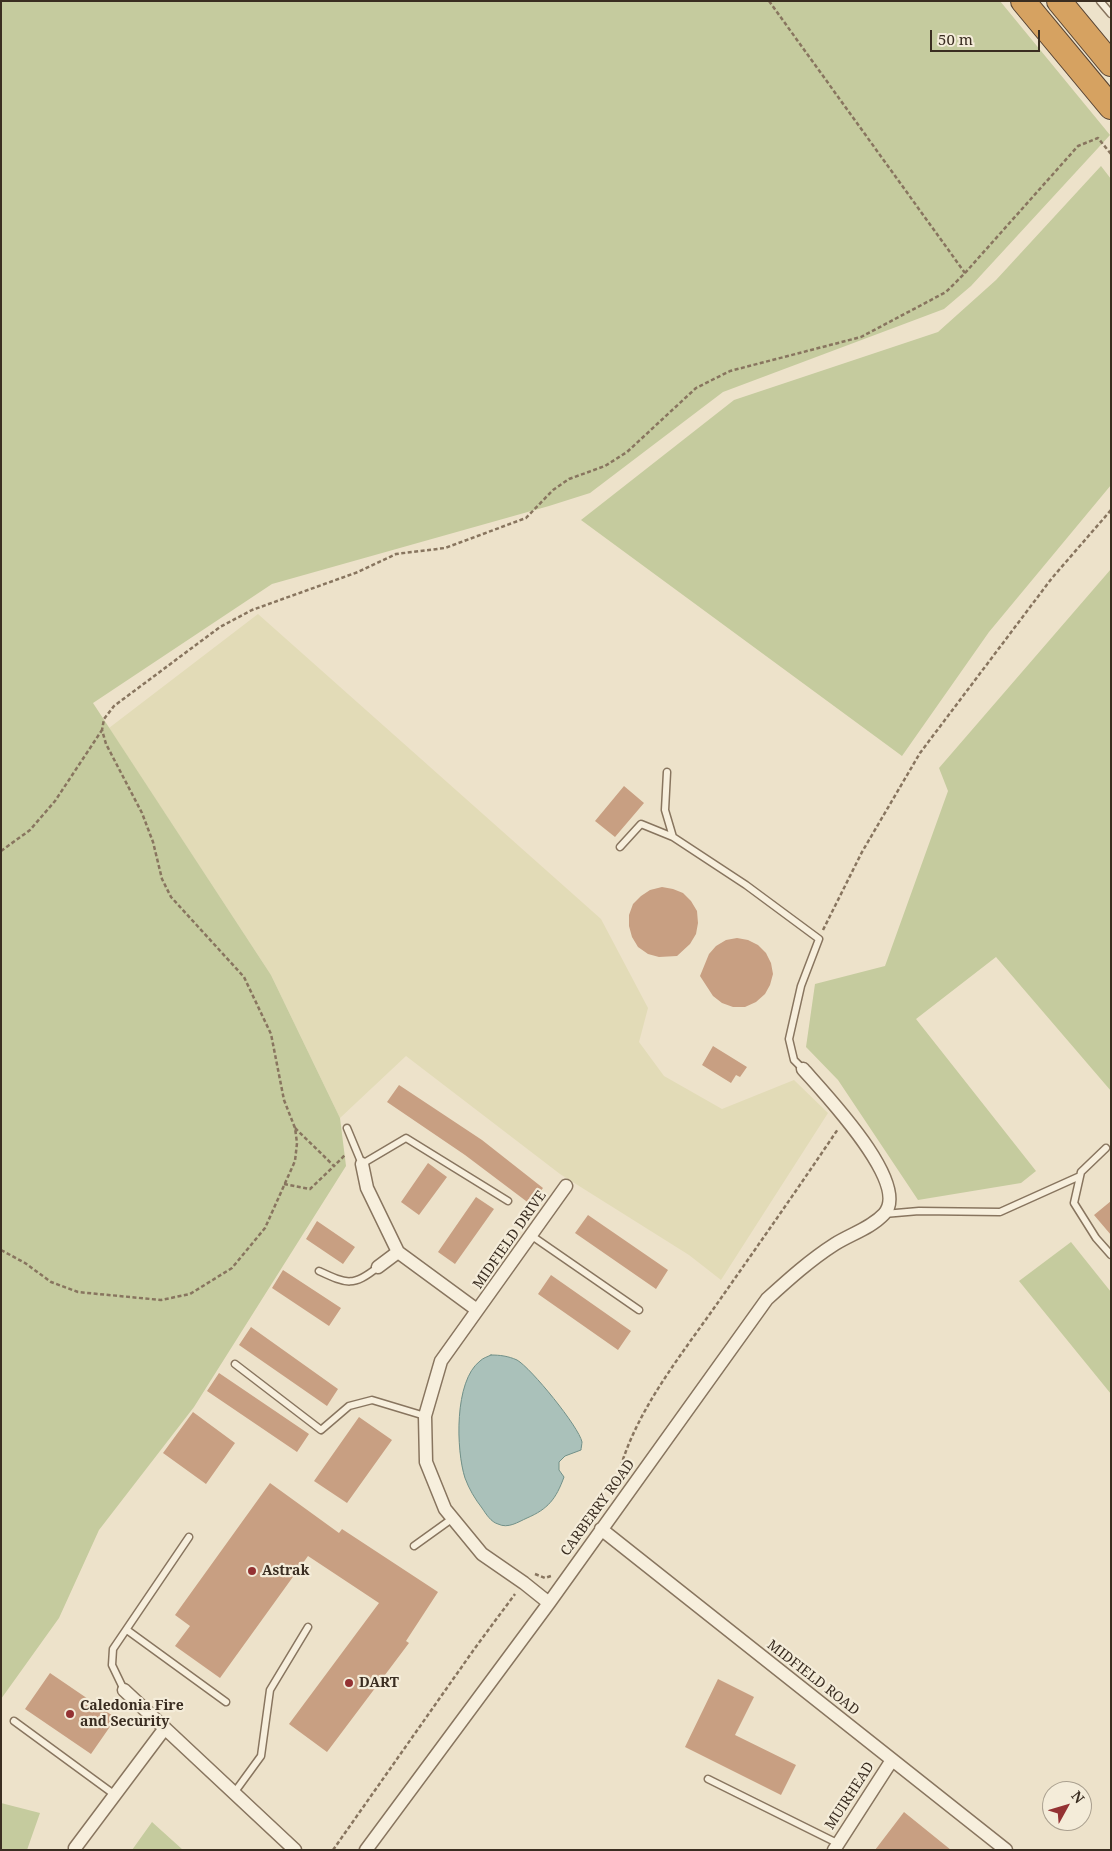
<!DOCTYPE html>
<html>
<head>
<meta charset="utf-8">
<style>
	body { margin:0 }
	#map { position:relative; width:1112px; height:1851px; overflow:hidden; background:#ede2ca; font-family:"Noto Serif",serif }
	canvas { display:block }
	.frame { position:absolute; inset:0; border:2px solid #3a2d21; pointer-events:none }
	.north { position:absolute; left:1042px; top:1781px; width:50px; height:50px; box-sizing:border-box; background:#f4ecd9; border:1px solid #aaa08f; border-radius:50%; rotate:51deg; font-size:14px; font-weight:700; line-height:20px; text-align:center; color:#3a2d21 }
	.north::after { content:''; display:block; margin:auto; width:18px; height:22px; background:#943233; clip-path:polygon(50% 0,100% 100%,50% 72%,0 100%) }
	.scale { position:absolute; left:930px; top:30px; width:110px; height:22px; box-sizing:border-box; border:2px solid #3a2d21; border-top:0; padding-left:6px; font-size:15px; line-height:18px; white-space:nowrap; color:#3a2d21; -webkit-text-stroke:4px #f4ecd9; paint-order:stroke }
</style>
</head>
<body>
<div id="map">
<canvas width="1112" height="1851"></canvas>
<div class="frame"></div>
<div class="north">N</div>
<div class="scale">50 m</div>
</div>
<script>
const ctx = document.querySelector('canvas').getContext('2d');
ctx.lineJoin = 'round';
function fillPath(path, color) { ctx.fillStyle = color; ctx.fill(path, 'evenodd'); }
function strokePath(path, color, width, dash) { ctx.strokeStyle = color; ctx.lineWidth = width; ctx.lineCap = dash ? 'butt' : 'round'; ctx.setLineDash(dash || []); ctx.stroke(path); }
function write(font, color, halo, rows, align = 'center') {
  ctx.font = font + ' "Noto Serif",serif'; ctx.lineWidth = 4.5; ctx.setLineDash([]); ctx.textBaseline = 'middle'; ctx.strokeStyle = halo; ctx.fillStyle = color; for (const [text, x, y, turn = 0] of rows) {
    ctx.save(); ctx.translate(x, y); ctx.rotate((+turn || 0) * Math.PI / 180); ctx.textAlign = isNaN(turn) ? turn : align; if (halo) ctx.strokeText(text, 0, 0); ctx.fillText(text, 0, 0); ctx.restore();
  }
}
const farmland = new Path2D(`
	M258,614L601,919L648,1008L639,1042L664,1076L722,1109L794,1080L828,1113L721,1280L689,1255L560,1174L406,1056L340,1118L271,975L109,728Z`);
const green = new Path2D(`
	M1,1H1000L1110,135L971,286L944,309L723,392L590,493L549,506L272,584L93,703L271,975L340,1118L346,1166L194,1407L99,1530L59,1618L1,1699Z
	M1101,166L1111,179V485L989,632L902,756L581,520L734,400L938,332L996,280Z
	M1111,569V1091L996,957L916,1019L1036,1171L1021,1183L918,1200L838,1080L806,1047L815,984L885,966L948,791L939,768Z
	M1071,1242L1111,1292V1394L1019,1281Z
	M1,1803L40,1813L27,1850H1Z
	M152,1822L183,1850H132Z`);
const water = new Path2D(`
	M491,1355C500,1355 508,1356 517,1360C531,1368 579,1427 582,1442C582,1443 581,1449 581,1450L565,1456L559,1462V1470L564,1477C556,1499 548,1509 527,1518C518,1522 508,1529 498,1524C491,1522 486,1514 482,1508C475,1499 469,1489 465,1478C456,1450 454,1381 480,1361C483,1358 487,1357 491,1355Z`);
const building = new Path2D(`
	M624,786L644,803L615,837L595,821Z
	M662,887L673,889L683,893L691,901L697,911L698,923L696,934L690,944L677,956L659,957L648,954L638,947L632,937L629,926V915L633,904L641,896L650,890Z
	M737,938L748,940L758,945L766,953L771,963L773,974L770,985L765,994L756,1002L745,1007H733L722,1003L713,996L700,976L709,954L716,946L726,940Z
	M713,1046L747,1067L740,1077L736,1075L731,1083L702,1065Z
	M399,1085L482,1140L543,1188L530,1204L465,1155L387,1102Z
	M428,1163L447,1177L419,1215L401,1202Z
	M476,1197L494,1209L455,1264L438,1252Z
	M1111,1201V1235L1094,1215Z
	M588,1215L668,1270L656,1289L575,1233Z
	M317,1221L355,1247L343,1264L306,1239Z
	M283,1270L341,1308L329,1326L272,1288Z
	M551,1275L631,1331L618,1350L538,1294Z
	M251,1327L338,1389L327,1406L239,1345Z
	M219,1373L309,1434L297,1452L207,1391Z
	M193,1412L235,1443L206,1484L163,1453Z
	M359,1417L392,1440L347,1503L314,1481Z
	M270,1483L339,1533L342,1529L438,1592L406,1641L409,1643L327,1752L289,1724L379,1603L308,1556L220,1678L175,1646L190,1626L175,1615Z
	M50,1673L116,1718L91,1754L25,1709Z
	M718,1679L754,1697L735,1735L796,1765L781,1795L685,1747Z
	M904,1812L951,1850H875Z`);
const path = new Path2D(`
	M769,1L965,273
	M1,851L30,830L55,801L102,730
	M823,930L862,852L920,753L1052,578L1111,510
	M295,1128L334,1166L346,1154
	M284,1184L310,1189L334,1166
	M1,1250L25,1263L51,1282L78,1292L161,1300L190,1294L232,1268L265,1228L295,1161L297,1143L295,1128L284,1100L271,1034L244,977L171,897L162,879L153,842L142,813L106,744L102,730L104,719L114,706L220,627L252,610L358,572L396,554L445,548L526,518L553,490L569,479L605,466L627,452L696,388L730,371L861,337L946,292L965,273L1078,146L1098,138L1111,154
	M616,1485C630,1417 680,1357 719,1301C759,1244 799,1187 838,1129
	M535,1574L545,1578L551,1576
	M333,1850L475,1648L515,1594`);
const lane = new Path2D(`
	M1100,1L1111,14
	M667,772L665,810L673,837
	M620,847L641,824L673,837L746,885L819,939L801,986L789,1039L794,1060L803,1069
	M347,1128L362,1164L406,1138L508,1201
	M1106,1148L1081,1172L1074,1203L1096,1238L1111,1255
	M884,1214L919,1211L1000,1212L1080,1176
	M532,1236L639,1310
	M319,1271C347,1284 353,1287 378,1267
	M235,1364L321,1430L349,1406L372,1400L425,1416
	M414,1546L453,1518
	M127,1630L226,1702
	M124,1690L112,1665L113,1649L189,1537
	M14,1721L115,1795
	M708,1779L837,1843
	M234,1793L261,1756L270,1690L308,1627`);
const street = new Path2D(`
	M362,1164L367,1188L398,1252L477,1310
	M378,1267L398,1252
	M601,1529L1006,1850
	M549,1603L524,1583L482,1554L445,1509L426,1462L425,1416L441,1361L566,1186
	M124,1690L295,1850
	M75,1848L165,1728
	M366,1850L549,1603L767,1299C789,1279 810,1260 835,1244C851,1234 871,1228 884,1214C912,1184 823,1092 803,1069
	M834,1850L892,1760`);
const highway = new Path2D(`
	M1023,1L1111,107
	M1059,1L1111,64`);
const markers = [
	[252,1571,5,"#943233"],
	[349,1683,5,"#943233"],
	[70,1714,5,"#943233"]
];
const streetNames = [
	["MIDFIELD DRIVE",510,1240,-55],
	["CARBERRY ROAD",598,1508,-54],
	["MIDFIELD ROAD",813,1678,38],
	["MUIRHEAD",850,1796,-57]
];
const poiNames = [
	["Astrak",262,1571],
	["DART",359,1683],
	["Caledonia Fire",80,1706],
	["and Security",80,1722]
];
fillPath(farmland, '#e2dbb7');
fillPath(green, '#c5cb9e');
fillPath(water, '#aac1ba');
strokePath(water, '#719088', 1);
fillPath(building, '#c89f82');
strokePath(lane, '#88755f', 9);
strokePath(street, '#88755f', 15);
strokePath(highway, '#574333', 26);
strokePath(path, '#88755f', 2.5, [4, 2.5]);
strokePath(lane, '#f7efdd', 6);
strokePath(street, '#f7efdd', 12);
strokePath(highway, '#d6a261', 24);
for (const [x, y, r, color] of markers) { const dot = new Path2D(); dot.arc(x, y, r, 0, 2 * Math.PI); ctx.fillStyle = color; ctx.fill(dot); strokePath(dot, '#f4ecd9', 2); }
write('14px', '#3a2d21', '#f4ecd9', streetNames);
write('bold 14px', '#3a2d21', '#f4ecd9', poiNames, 'left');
</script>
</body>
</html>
